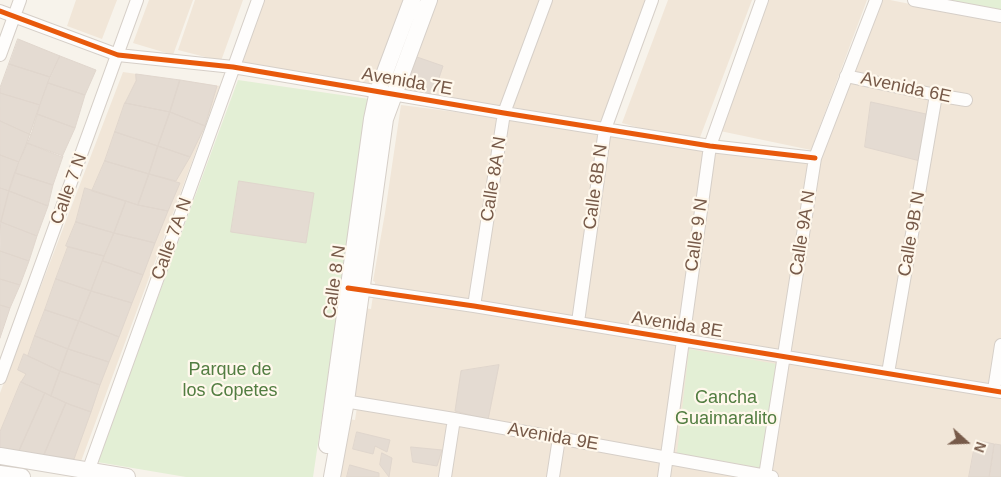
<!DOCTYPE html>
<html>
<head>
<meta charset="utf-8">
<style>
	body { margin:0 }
	#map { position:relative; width:1001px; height:477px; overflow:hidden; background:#f7f3eb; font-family:Arial,sans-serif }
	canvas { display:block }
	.north { position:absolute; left:941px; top:417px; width:50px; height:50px; -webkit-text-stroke:4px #fff8ec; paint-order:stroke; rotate:110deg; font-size:14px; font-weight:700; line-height:20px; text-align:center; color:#775a49 }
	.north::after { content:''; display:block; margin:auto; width:18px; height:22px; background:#775a49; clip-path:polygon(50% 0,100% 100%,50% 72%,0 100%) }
</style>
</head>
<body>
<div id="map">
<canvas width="1001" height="477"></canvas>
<div class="north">N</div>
</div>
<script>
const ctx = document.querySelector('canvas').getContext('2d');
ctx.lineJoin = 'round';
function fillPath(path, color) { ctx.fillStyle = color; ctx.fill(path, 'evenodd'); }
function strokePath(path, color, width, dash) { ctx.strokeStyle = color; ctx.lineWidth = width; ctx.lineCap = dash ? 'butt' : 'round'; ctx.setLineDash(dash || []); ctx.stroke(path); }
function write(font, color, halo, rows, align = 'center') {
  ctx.font = font + ' Arial,sans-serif'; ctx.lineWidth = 4.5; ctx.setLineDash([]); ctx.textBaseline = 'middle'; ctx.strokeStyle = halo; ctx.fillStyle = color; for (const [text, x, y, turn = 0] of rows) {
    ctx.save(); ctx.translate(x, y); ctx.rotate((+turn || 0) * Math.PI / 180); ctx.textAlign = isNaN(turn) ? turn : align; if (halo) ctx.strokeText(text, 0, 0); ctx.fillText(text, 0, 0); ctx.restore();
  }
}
const residential = new Path2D(`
	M76,0H117L102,39L67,26Z
	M149,0H193L173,55L133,43Z
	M195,0H243L221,61L178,50Z
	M260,0H406L376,84L237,64Z
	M435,0H543L503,111L403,89Z
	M552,0H646L601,126L512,107Z
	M668,0H752L699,140L657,133L622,123Z
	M769,0H867L811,150L720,131Z
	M881,0H890L1001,22V477H340L348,419L355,420L358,401L352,400L363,308L371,309L375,282L373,281L385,213L401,105L815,158Z
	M123,72L220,86L80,464L0,449V393Z`);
const green = new Path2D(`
	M941,0H1001V11Z
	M238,80L369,99L313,477H186L97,462Z
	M689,349L777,364L762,468L677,453Z`);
const building = new Path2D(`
	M18,39L60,56L50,77L9,64Z
	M60,56L96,70L85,95L48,83Z
	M414,56L443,66L432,99L399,94Z
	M9,64L50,77L40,105L0,93V88Z
	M136,74L180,80L170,112L125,103L136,81Z
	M180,80L217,86L205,126L170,112Z
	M48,83L85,95L75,128L37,114Z
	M0,93L40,105L31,135L0,121Z
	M871,102L926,114L924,162L865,147Z
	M125,103L170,112L158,146L115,132Z
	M170,112L205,126L190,157L158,146Z
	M37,114L75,128L62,157L27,143Z
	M0,121L31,135L19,162L0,155Z
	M115,132L158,146L149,174L105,161Z
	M27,143L63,156L53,185L15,173Z
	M158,146L190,157L176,181L149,174Z
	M0,155L19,162L9,191L0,188Z
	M105,161L149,174L138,205L92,191Z
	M15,173L53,185L48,206L9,191Z
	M149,174L180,183L168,211L138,205Z
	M239,181L314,193L306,243L231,232Z
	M0,188L9,191L1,222L0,221Z
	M85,188L126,201L114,233L76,222Z
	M9,191L48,206L37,236L1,222Z
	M126,201L138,205L168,211L155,243L114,233Z
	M1,222L37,236L29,261L0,251Z
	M76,222L114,233L104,256L66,246Z
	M114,233L155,243L143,275L103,261Z
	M68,247L104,256L91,291L56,279Z
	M0,251L29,261L20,285L0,279Z
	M103,261L143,275L132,303L91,291Z
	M0,279L20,285L10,308L0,305Z
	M56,279L91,291L79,321L45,310Z
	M91,291L132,303L119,337L79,321Z
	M0,305L10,308L0,338Z
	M45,310L79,321L68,349L35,336Z
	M79,321L119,337L109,362L68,349Z
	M35,336L68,349L60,371L28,356Z
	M68,349L109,362L100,385L60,371Z
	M24,354L60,371L51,396L21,382L26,374L18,370Z
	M499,365L488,420L455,411L461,371Z
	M60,371L100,385L91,412L71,405L51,396Z
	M21,382L45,393L19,451L0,449V432Z
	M45,393L66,403L44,455L19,451Z
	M66,403L91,412L74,459L44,455Z
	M357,432L390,440L387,452L375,446L373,454L353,449Z
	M976,440L994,444L989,477H969Z
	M995,444L1001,445V477H990Z
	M411,447L442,450L437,466L413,462Z
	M382,453L392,458L389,477L380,465Z
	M350,465L379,473V477H347Z`);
const minor = new Path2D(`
	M914,0L1001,16
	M0,11L118,55L233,67L504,113L710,146L815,158
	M0,55L20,0
	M846,76L936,95L966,100
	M353,288L474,306L1001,392
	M474,306L504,113L546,0
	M578,322L605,129L652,0
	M888,373L936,95
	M0,378L137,0
	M994,390L1001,345
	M338,400L454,419L772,477
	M765,476L815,158L876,0
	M86,477L258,0
	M445,477L454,419
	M553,477L559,438
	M664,477L710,146L762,0`);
const tertiary = new Path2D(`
	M327,445L372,119L378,91L412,0
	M0,456L127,477
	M0,474L22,477
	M332,477L346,401L385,119L429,0`);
const cycleway = new Path2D(`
	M0,11L118,55L233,67L504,113L710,146L815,158
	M348,288L474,306L1001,392`);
const streetNames = [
	["Avenida 7E",407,82,10],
	["Avenida 6E",906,88,12],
	["Calle 8A N",494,179,-81],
	["Calle 8B N",596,187,-82],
	["Calle 7 N",69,189,-70],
	["Calle 9A N",803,233,-81],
	["Calle 9B N",912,234,-80],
	["Calle 9 N",697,235,-82],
	["Calle 7A N",172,239,-70],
	["Calle 8 N",335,282,-82],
	["Avenida 8E",677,325,9],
	["Avenida 9E",553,437,10]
];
const parkNames = [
	["Parque de",230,370],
	["los Copetes",230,391],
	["Cancha",726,398],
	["Guaimaralito",726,419]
];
fillPath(residential, '#f1e6d8');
fillPath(green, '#e3efd5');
fillPath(building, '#e4dbd2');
strokePath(building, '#e0d6cd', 1);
strokePath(minor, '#d6cfc8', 14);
strokePath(tertiary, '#d6cfc8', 18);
strokePath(minor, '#fefdfc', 12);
strokePath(tertiary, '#fefdfc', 16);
strokePath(cycleway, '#e8590c', 5);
write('18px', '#775a49', '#fff8ec', streetNames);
write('18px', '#527d41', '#fff8ec', parkNames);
</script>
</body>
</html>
